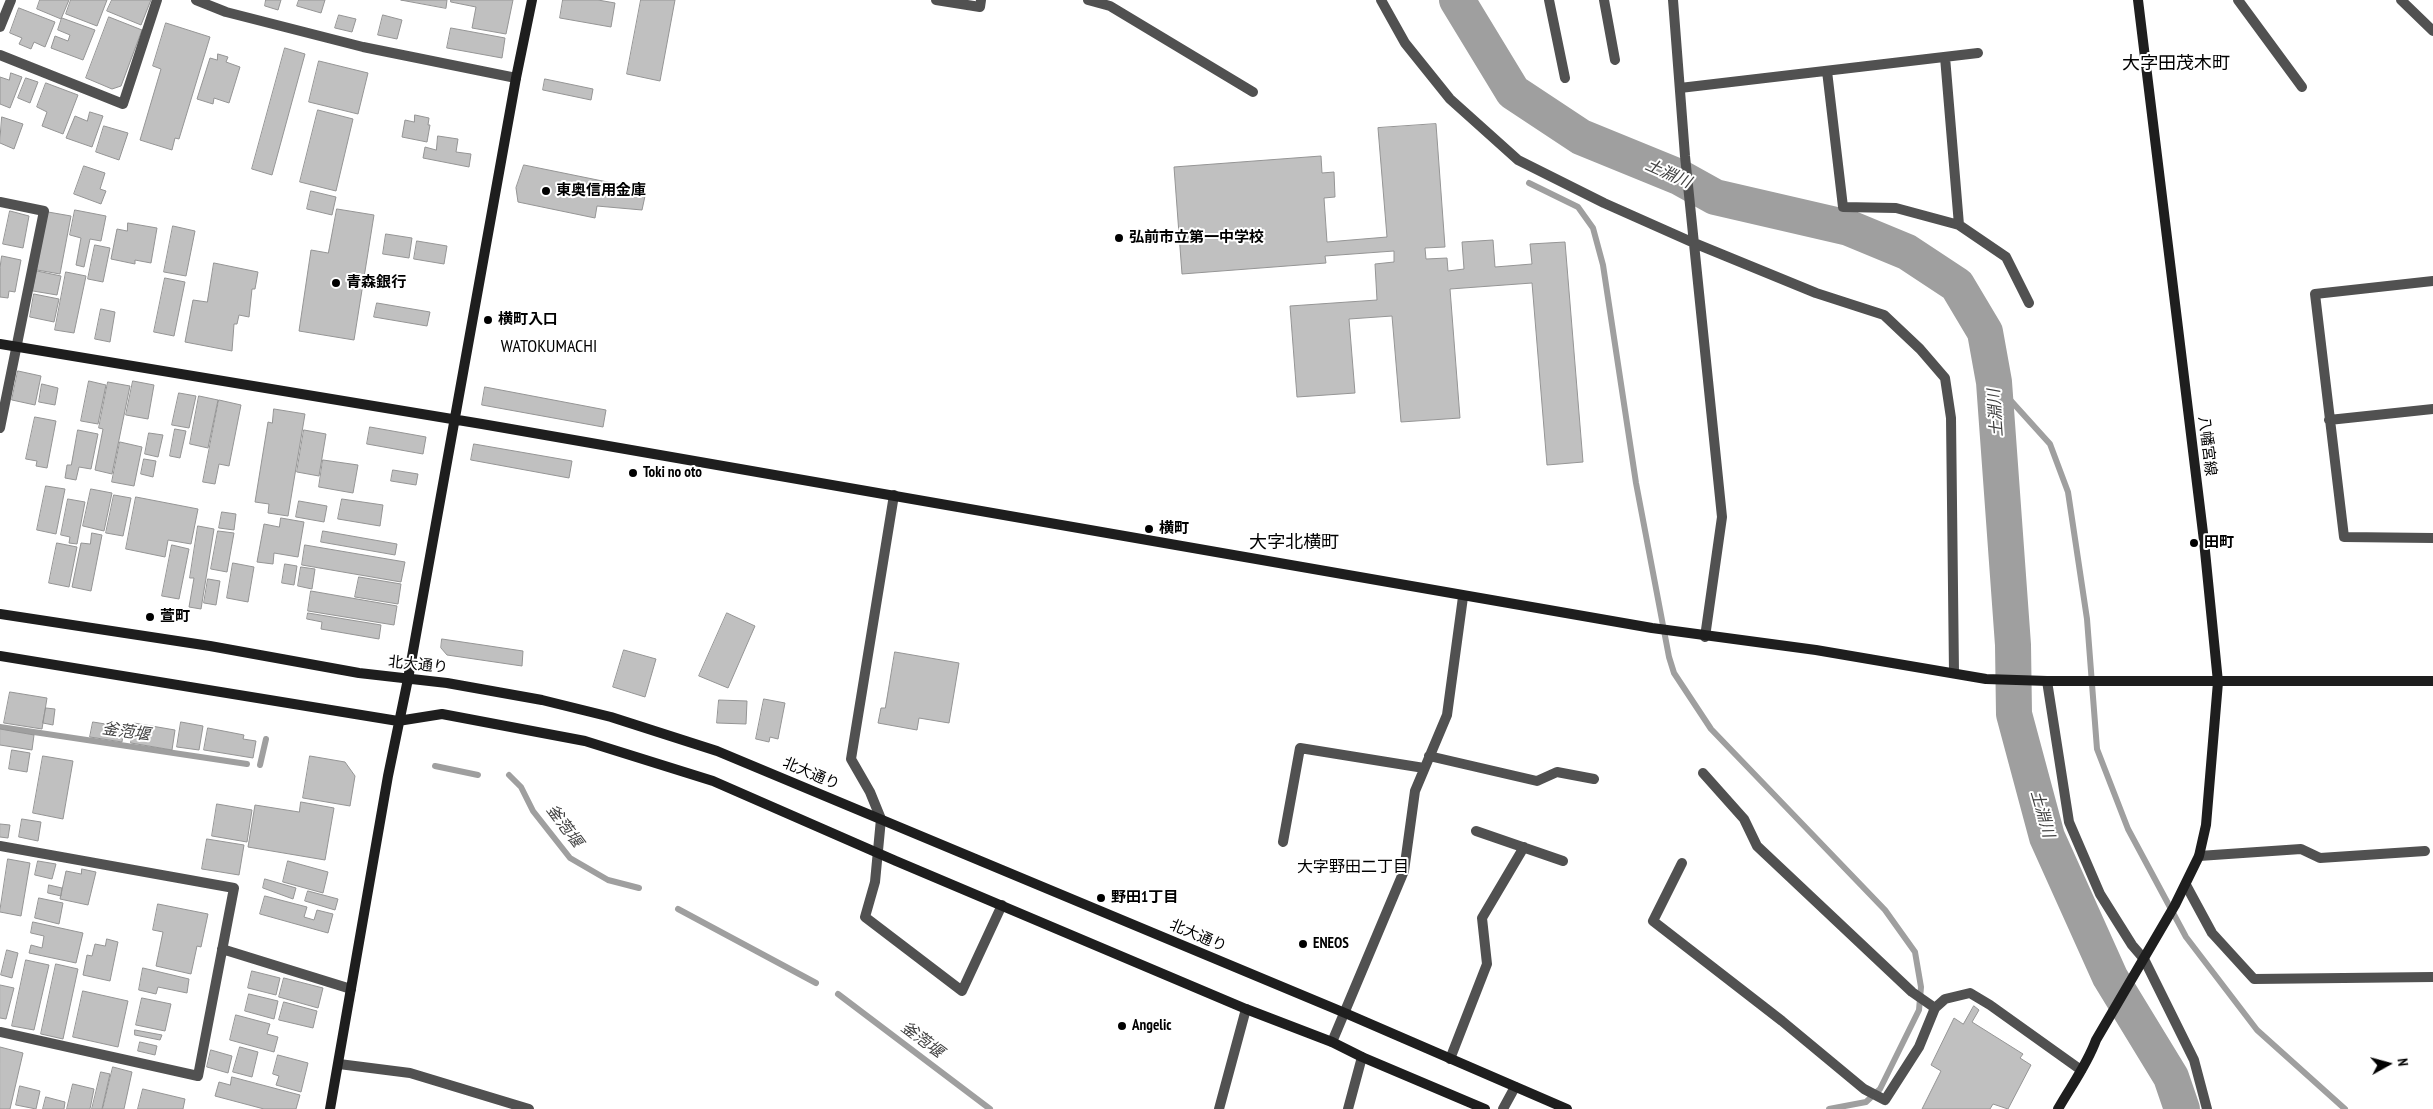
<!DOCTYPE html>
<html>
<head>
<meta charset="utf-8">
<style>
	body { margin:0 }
	#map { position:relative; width:2433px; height:1109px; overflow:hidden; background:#fff; font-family:"PT Sans Narrow",sans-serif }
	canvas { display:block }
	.north { position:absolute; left:2363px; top:1039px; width:50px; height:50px; -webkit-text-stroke:4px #fff; paint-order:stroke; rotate:83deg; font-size:14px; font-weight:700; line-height:20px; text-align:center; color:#000 }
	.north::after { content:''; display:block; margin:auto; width:18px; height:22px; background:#000; clip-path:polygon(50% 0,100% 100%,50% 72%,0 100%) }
</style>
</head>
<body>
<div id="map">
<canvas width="2433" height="1109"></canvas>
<div class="north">N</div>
</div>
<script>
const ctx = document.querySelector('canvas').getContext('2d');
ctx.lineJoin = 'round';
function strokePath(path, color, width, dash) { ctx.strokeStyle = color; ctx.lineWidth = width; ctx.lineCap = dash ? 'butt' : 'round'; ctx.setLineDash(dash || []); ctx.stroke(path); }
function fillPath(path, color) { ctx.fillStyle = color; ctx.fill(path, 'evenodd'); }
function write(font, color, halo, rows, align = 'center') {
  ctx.font = font + ' "PT Sans Narrow","Noto Sans JP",sans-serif'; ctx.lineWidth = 4; ctx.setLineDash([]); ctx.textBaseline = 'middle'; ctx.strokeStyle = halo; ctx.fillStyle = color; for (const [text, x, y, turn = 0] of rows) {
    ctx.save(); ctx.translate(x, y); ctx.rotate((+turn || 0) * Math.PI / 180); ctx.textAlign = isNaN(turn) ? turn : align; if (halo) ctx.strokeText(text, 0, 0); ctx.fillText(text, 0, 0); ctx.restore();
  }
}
const stream = new Path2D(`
	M1529,183L1578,207L1593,228L1603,265L1636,483L1669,657L1674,673L1711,729L1885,910L1915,952L1921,987L1919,1010L1880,1089L1866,1102L1829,1109
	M1994,382L2050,444L2068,492L2087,619L2097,749L2128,829L2186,937L2257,1030L2345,1109
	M0,727L247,764
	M260,765L266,739
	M435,766L478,775
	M509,775L521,787L533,811L570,858L608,880L639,888
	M678,909L816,983
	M838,994L990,1109`);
const river = new Path2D(`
	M1457,0L1513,92L1581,137L1679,177L1715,197L1849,228L1907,252L1957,285L1985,332L1994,382L2013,645L2014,714L2047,837L2110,977L2171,1077L2182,1109`);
const building = new Path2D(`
	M40,0H69L61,19L37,9Z
	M71,0H107L97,26L66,14Z
	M112,0H151L141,25L107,11Z
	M266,0H281L278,10L265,6Z
	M299,0H325L321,13L297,6Z
	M401,0H447L446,8Z
	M451,0H513L506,34L472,28L476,7L451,2Z
	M563,0H598L615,3L611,27L560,18Z
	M641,0H675L660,81L627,74Z
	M19,8L55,22L45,47L34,42L31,49L19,44L22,38L10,33Z
	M339,15L356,19L352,32L335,28Z
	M383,15L402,20L397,39L378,35Z
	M109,17L142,30L121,86L112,89L86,78Z
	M62,18L95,30L83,60L51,48L55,36L68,41L70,35L58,30Z
	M166,23L210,37L179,139L175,138L172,150L140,140L161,69L153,66Z
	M451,28L505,38L502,58L447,48Z
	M285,48L305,54L272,175L252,169Z
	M218,54L228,57L226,62L240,67L229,103L214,98L213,104L197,99L210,58L217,60Z
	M319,61L368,73L358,114L309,102Z
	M11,73L22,77L10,108L0,104V77L9,80Z
	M26,78L38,82L30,103L18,98Z
	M545,79L593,89L591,100L543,90Z
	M46,83L78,95L63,134L42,126L47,112L37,107Z
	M318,110L353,119L336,191L300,182Z
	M90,112L103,116L92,147L66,138L75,116L87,121Z
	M415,115L429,118L428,125H430L427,142L402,137L405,120L414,122Z
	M2,117L23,124L14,149L0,143Z
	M1436,124L1445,247L1425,248L1426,259L1447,258L1448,271L1464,269L1462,242L1493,240L1495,267L1532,264L1530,244L1565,242L1583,462L1547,465L1532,283L1450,289L1460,418L1401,422L1392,316L1349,319L1355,393L1297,397L1290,306L1377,300L1375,264L1394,262V251L1325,256L1326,263L1182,274L1174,167L1321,156L1322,173L1334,172L1335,197L1324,198L1327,242L1387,237L1378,128Z
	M104,126L128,133L119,160L96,152Z
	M438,136L458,139L456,152L471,154L469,167L423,158L425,147L436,150Z
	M524,165L627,186L635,194L645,196L642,210L597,206L595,218L518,202L516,188Z
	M84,166L105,173L100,189L106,191L101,204L74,194Z
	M311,191L336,197L332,215L307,209Z
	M337,209L374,215L354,340L299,331L311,250L328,253Z
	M75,210L106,216L101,241L90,239L84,267L76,265L81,238L70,235Z
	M10,211L29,216L23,248L3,244Z
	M48,212L71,216L60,274L37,270Z
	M128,223L157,228L151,263L135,260V264L111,259L117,229L127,231Z
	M173,226L195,231L186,276L164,272Z
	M386,234L412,238L409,258L383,254Z
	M417,241L447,246L444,264L414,259Z
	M95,245L110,248L103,282L88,279Z
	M2,256L21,260L15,292L9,291L8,298L0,297V268Z
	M214,263L258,272L255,289H252L249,317L239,315L237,324H234L232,351L185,342L193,300L207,302Z
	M37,271L61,276L57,295L33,291Z
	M66,272L86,276L74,333L55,330Z
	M165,278L185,282L174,336L154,332Z
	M34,294L59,299L54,322L30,317Z
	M377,303L430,312L427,326L374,317Z
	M101,309L115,312L110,342L95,339Z
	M18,371L41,376L35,405L12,400Z
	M89,381L106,385L98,424L81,421Z
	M133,381L154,385L148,419L126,415Z
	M108,382L130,386L112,474L95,470L103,429L99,428Z
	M42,384L58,388L55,405L39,402Z
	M485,387L606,410L603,427L482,405Z
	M179,393L196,396L189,428L172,425Z
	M199,396L218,400L208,448L190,444Z
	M219,400L241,405L229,466L219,464L215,484L203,482Z
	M274,409L305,414L288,516L268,513L269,504L255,502L268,422L272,423Z
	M35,417L56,421L47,468L36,466L37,461L26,459Z
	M370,427L426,437L423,454L367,444Z
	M175,429L186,431L180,458L170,456Z
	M78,430L98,434L91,469L79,467L76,480L65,478L67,465H71Z
	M304,430L326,434L319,476L297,472Z
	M149,433L163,435L158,457L145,454Z
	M120,442L142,447L134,486L112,482Z
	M474,444L572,461L569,478L471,460Z
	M144,459L156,461L153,477L141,474Z
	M323,460L358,465L353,493L319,487Z
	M393,470L418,474L416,485L391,481Z
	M46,486L65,489L56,534L37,530Z
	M91,489L112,493L104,531L83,526Z
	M114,495L131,498L123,536L106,533Z
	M136,497L198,509L191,544L168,540L165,557L126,549Z
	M68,499L85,502L77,544L69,543L70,537L61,535Z
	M342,499L383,505L380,526L338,519Z
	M299,501L327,506L324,522L296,517Z
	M222,512L236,514L234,530L219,528Z
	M281,518L304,522L298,557L274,553L273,564L257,562L264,524L279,527Z
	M198,526L214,529L201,609L189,607L194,578H190Z
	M218,531L234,533L227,572L211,569Z
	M323,531L397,544L395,555L321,542Z
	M92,533L102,535L91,591L72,587L81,543L90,544Z
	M57,543L77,547L69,587L49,583Z
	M172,545L189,549L179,599L162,596Z
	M305,545L405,562L401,582L302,565Z
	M233,563L254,567L248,602L227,598Z
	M285,564L297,566L294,585L282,583Z
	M301,567L315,569L312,589L298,586Z
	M359,577L401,584L398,604L355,597Z
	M208,579L220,581L216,605L204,603Z
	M311,591L397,606L394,625L308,611Z
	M308,613L381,625L379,639L321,629L322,622L307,619Z
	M727,613L755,626L728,688L699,676Z
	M442,639L523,651L522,666L447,655L441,648Z
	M624,650L656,659L645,697L613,687Z
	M895,652L959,663L949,723L919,718L917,730L878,723L881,708H885Z
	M10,692L47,698L42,729L4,723Z
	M764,699L785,703L778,739L770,737L769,742L756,739Z
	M719,700L747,701L746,724L717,723Z
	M46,708L55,709L53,725L43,723Z
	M93,722L124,727L122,742L90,737Z
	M181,722L203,726L199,750L177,747Z
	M134,723L175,730L172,750L131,743Z
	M208,728L244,735L243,739L256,741L253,758L204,750Z
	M0,729L34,735L32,750L0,745Z
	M12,750L30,753L27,772L9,769Z
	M43,756L73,761L63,819L33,813Z
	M310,756L345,762L355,776L350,806L303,798Z
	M301,802L334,808L325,860L248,847L255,805L299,812Z
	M217,804L252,810L247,842L212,836Z
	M22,819L41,822L38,841L19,837Z
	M0,824L10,825L8,838L0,837Z
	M207,839L244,845L239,875L202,869Z
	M8,859L30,863L21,916L0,912Z
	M38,861L56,864L52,879L35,875Z
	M288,861L328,872L323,893L283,882Z
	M82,869L96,872L88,905L60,899L66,871L81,874Z
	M265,879L296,888L293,899L263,888Z
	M49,885L62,888L61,896L48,893Z
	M308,891L338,899L335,910L305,901Z
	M265,896L307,907L304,917L314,920L317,910L333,914L328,933L260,914Z
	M39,898L63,903L59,924L35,918Z
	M158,904L208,914L201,947L197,946L191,974L156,966L163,932L153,930Z
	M33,922L83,933L76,963L29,953L31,945L42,948L44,936L31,933Z
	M107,939L118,942L110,981L83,975L87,955L92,956L95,944L105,946Z
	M7,950L18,953L12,978L1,975Z
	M26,960L49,965L34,1030L12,1026Z
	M56,964L78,969L63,1039L41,1034Z
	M143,968L189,979L187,993L158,987L156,994L139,990Z
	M252,971L280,978L276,995L248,988Z
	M284,978L323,988L318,1008L279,997Z
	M0,985L14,988L6,1019L0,1018Z
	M83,991L128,1001L118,1047L73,1037Z
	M249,994L278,1001L274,1019L245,1011Z
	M142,998L171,1004L165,1031L136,1025Z
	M284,1002L317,1011L313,1028L279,1020Z
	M1974,1006L1979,1010L1972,1022L2023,1054L2020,1058L2031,1065L2008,1109L1993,1104L1990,1109H1922L1941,1071L1931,1065L1954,1018L1963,1024Z
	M236,1015L270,1024L267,1034L278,1037L274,1052L230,1040Z
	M135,1030L162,1035L160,1040L135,1035Z
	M140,1042L157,1046L155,1055L138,1051Z
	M0,1047L23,1053L10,1109H0Z
	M240,1047L258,1052L252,1077L233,1072Z
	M211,1050L232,1056L228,1073L207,1067Z
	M278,1055L308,1063L301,1092L276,1085L279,1076L273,1074Z
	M113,1067L132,1072L124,1109H103Z
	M101,1072L110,1074L102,1109H92Z
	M232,1077L300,1095L296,1109H264L215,1096L219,1082L230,1085Z
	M73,1084L94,1089L90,1109H67Z
	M20,1086L40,1091L36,1109L16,1105Z
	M143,1089L185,1099L183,1109H138Z
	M46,1097L65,1102L64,1109H43Z`);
const street = new Path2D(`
	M196,0L226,12L363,47L516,78
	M936,0L980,7L981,0
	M1088,0L1110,6L1253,92
	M1381,0L1405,43L1450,99L1518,160L1604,203L1694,243L1816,293L1884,315L1920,349L1945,378L1951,418L1954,673
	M1549,0L1565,78
	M1604,0L1615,60
	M1673,0L1685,156L1722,517L1705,637
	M2238,0L2302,87
	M2401,0L2433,31
	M0,27L11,0
	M0,55L123,104L157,0
	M1945,57L1959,225
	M1827,71L1843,207L1896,208L1959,225L2006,257L2029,303
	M1680,88L1978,53
	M0,202L44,211L0,428
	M2433,281L2315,294L2344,537L2433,538
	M2329,420L2433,409
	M894,495L851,759L870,792L881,819L875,882L865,917L962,991L1002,905
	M2047,681L2069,822L2100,894L2132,945L2144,959L2194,1060L2207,1109
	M1429,756L1537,781L1557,772L1594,779
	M1703,773L1744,819L1757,846L1912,992L1935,1008
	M1476,831L1563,861
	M1283,842L1300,748L1424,768
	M0,846L234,888L198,1076L0,1032
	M2199,856L2301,849L2320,858L2425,851
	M1682,863L1653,921L1782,1021L1864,1089L1885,1100L1919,1047L1935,1008L1945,999L1970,993L1990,1005L2081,1070
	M2186,885L2212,933L2254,979L2433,977
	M222,949L351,989
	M1332,1042L1404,871L1415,791L1447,715L1463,597
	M1450,1059L1487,964L1482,918L1524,847
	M339,1064L410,1073L529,1109
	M1219,1109L1246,1009
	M1348,1109L1362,1057
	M1503,1109L1515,1087`);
const secondary = new Path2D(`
	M0,344L482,424L1652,628L1816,650L1986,679L2047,681H2433
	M0,614L210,646L359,673L447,683L542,700L611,717L717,751L1345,1013L1567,1109
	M0,656L398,721L442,714L585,741L713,781L896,861L1246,1009L1332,1042L1362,1057L1485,1109
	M330,1109L388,776L408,679L516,78L532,0
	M2058,1109C2071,1086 2087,1065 2096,1040L2175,905L2199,856L2206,825L2218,682L2204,541L2138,0`);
const markers = [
	[546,191,5,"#000"],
	[1119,238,5,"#000"],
	[336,283,5,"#000"],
	[488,320,5,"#000"],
	[633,473,5,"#000"],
	[1149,529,5,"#000"],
	[2194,543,5,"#000"],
	[150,617,5,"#000"],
	[1101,898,5,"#000"],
	[1303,944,5,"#000"],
	[1122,1026,5,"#000"]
];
const poiNames = [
	["東奥信用金庫",556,191],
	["弘前市立第一中学校",1129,238],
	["青森銀行",346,283],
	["横町入口",498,320],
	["Toki no oto",643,473],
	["横町",1159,529],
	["田町",2204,543],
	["萱町",160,617],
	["野田1丁目",1111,898],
	["ENEOS",1313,944],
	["Angelic",1132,1026]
];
const streetNames = [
	["八幡宮線",2207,446,83],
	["北大通り",418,665,6],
	["北大通り",811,774,23],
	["北大通り",1198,936,23]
];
const waterNames = [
	["土淵川",1668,174,24],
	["土淵川",1996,413,-94],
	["釜萢堰",126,732,8],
	["土淵川",2042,814,74],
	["釜萢堰",564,826,53],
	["釜萢堰",922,1040,37]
];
const neighbourhoodNames = [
	["大字野田二丁目",1353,867]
];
const quarterNames = [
	["大字田茂木町",2176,64],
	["WATOKUMACHI",549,347],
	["大字北横町",1294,543]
];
strokePath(stream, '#9f9f9f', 6);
strokePath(river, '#9f9f9f', 36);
fillPath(building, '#c0c0c0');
strokePath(building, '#959595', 1);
strokePath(street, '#515151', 10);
strokePath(secondary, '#1e1e1e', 10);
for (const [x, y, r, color] of markers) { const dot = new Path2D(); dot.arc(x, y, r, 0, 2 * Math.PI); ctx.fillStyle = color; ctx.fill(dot); strokePath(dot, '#fff', 2); }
write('bold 15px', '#000', '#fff', poiNames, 'left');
write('15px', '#000', '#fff', streetNames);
write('italic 16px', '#404040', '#fff', waterNames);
write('16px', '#000', '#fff', neighbourhoodNames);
write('18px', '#000', '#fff', quarterNames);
</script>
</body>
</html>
